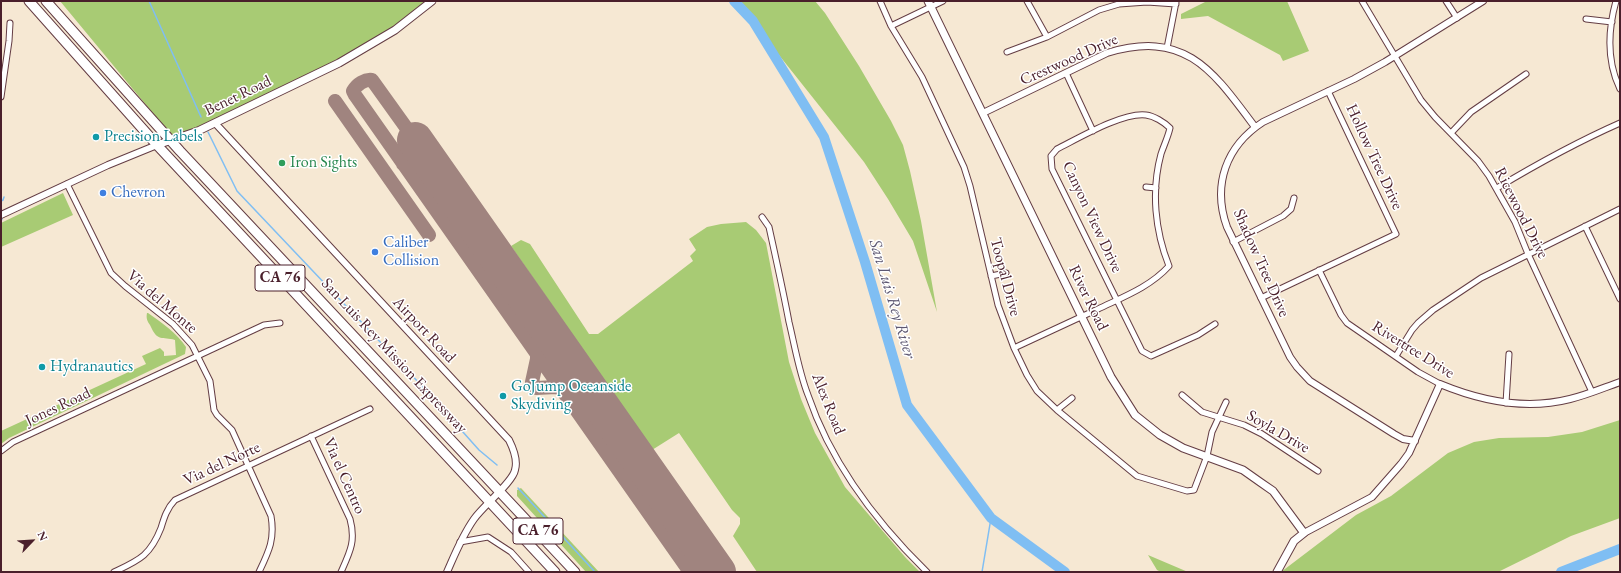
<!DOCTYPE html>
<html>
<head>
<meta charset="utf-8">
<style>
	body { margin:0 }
	#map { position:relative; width:1621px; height:573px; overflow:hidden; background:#f6e8d3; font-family:"EB Garamond",serif }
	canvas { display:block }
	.frame { position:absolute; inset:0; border:2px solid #4a1f2b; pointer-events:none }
	.north { position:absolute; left:12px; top:521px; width:40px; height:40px; -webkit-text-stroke:3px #fff; paint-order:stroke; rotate:65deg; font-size:11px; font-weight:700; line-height:16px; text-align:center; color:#4a1f2b }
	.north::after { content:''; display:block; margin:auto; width:14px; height:18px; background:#4a1f2b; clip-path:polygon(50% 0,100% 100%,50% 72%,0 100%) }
</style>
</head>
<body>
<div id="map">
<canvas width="1621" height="573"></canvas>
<div class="frame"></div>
<div class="north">N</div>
</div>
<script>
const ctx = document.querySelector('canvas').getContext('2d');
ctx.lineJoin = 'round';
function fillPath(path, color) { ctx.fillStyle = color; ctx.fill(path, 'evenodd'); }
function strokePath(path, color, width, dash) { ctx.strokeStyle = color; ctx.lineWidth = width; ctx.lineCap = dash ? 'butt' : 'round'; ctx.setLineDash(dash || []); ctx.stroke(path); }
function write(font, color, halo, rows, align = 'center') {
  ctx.font = font + ' "EB Garamond",serif'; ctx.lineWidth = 3; ctx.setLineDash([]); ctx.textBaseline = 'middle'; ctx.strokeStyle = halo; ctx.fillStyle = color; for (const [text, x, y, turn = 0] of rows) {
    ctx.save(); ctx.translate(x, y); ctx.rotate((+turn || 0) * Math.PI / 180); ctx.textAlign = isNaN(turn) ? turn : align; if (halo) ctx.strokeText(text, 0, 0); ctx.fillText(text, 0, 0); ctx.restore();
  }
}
const green = new Path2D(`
	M60,1H432L374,44L175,140Z
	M736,1H815L825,13L859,66L891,121L903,145L910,171L921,221L937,312L913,241L888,199L864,162Z
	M1207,1H1287L1309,51L1283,61L1280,55L1208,16L1181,19V14Z
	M63,193L73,215L1,247V223Z
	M746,222L756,230L766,243L789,362L801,399L815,433L845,487L905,557L920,572H757L733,536L740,524V518L732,510L679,433L652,450L511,246L521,240L530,244L589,334H598L693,261L690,256L696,250L689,239L707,227L721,224Z
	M147,313H148C162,323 177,333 186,347L185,354L9,438L1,444V431L146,364L142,356L160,348L164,352V356L176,355L175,340C162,336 158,343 150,325C147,321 146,318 147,313Z
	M1620,420V518L1571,536L1498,572H1281L1356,515L1391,496L1448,453L1474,442L1499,438L1548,437L1582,432Z
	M521,488L599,572H586L517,496V490Z
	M1148,555L1188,572H1161L1157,570Z`);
const stream = new Path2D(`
	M149,1L201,117
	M208,132L237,191L421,385L479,450L497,465
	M1,201L3,200L4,197
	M1,221L2,219
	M518,488L595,572
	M1564,571V572
	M982,572L991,518`);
const river = new Path2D(`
	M734,1L753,21L824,137L865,262L907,405L991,518L1065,572
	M1561,572L1620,549`);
const taxiway = new Path2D(`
	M335,101L429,235
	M415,140L372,80C365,79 357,84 353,91L355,95L690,572
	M403,164L409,166L421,161L431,165
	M452,232L458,235L467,231L471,224L469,218
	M522,332C528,337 533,334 538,329L540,322L537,315
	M553,376L572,379L586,385
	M532,382L537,359V353
	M536,388L556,387L562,389
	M677,552V545L684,538H691L697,543`);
const runway = new Path2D(`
	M415,140L718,572`);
const minor = new Path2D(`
	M880,1L891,26L922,77L964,167L970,186L998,305L1014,348L1027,375L1037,391L1057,410L1137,476L1187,491L1194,490L1207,456L1212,432L1226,402
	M1027,1L1047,37
	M1362,1L1421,100L1435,117L1478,161L1489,176L1515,222L1528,254L1592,392
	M1446,1L1457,18
	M1616,1C1608,30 1607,62 1620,89
	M1586,19L1612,22
	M891,26L943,1
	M1167,48L1176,2
	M1007,52L1047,37L1099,10L1119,4L1147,2L1176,4
	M1066,73L1093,131
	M1,97L9,41L10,23
	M1451,133L1471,112L1526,74
	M67,184L111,273L125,286L173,324L192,345L210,381L214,410L217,415L232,430L271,516C275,539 269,551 259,572
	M1146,187L1156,188
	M1497,188C1537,164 1577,142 1620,123
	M762,217L769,227C776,259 783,290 789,322C795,347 799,372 808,395C831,463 877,523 927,572
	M1585,226L1620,299
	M1233,242L1283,216L1291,209L1294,198
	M1319,270L1341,315L1347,323L1418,372L1440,384
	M991,276L1006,273
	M1261,298L1396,234L1328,91
	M1014,348C1042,335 1070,322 1098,309C1123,297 1150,287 1169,266C1155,231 1151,191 1161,154C1164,145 1168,137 1170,128C1164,122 1154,116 1146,115C1123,112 1079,138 1057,149L1051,156L1052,169L1142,351L1151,356L1198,335L1215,324
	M1396,356L1412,330L1418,323L1433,310L1481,278L1620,209
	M1182,395L1202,412L1244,425L1262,434L1318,471
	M1506,403L1509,354
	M1057,410L1072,398
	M311,436L350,519C356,541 350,552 341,572
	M1,451L13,442L264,325L280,323
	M460,542L488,537L511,552L529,572
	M114,572C139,560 150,556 161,528C164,518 167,508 175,500L370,409`);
const tertiary = new Path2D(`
	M983,113L1107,53C1186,29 1213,71 1255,127
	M215,123L509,440C513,448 518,460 515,470C513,482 483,506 474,519C462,536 455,554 447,572
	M1,215L108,165L157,145
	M1415,441L1403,439L1394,434L1310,381L1297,367L1290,357L1227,227C1212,185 1226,146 1263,122L1354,79L1385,62L1483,1
	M1304,533L1372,497L1401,464L1409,453L1440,384C1481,401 1527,410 1570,399C1587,395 1603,388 1620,382`);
const secondary = new Path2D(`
	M928,1L1111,377L1135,415L1160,435L1183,448L1243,470L1260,482L1273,491L1304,533L1294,541L1277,572
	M157,145L198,131L339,63L395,30L432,1`);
const trunk = new Path2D(`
	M29,1L157,145L555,572
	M46,1L180,151L575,572`);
const markers = [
	[96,137,4,"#0f9aa8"],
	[282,163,4,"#2e9e5b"],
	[103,193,4,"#3f7fe0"],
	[375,252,4,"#3f7fe0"],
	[42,367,4,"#0f9aa8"],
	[503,396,4,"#0f9aa8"]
];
const shields = [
	[280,278,50],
	[538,531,50]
];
const shieldNames = [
	["CA 76",280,278],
	["CA 76",538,531]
];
const streetNames = [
	["Crestwood Drive",1069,60,-24],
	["Benet Road",238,96,-26],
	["Hollow Tree Drive",1374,157,65],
	["Ricewood Drive",1521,213,63],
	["Canyon View Drive",1092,217,65],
	["Shadow Tree Drive",1261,263,66],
	["Toopal Drive",1005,277,75],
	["River Road",1088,298,64],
	["Via del Monte",162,302,41],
	["Airport Road",424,330,47],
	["Rivertree Drive",1413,350,32],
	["San Luis Rey Mission Expressway",394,356,47],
	["Alex Road",828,404,68],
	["Jones Road",58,407,-25],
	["Soyla Drive",1278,432,30],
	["Via del Norte",222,464,-25],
	["Via el Centro",344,476,66]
];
const cultureNames = [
	["Precision Labels",104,137],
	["Hydranautics",50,367],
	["GoJump Oceanside",511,387],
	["Skydiving",511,405]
];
const leisureNames = [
	["Iron Sights",290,163]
];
const shopNames = [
	["Chevron",111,193],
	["Caliber",383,243],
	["Collision",383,261]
];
const waterNames = [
	["San Luis Rey River",892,299,73]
];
fillPath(green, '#a8cb74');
strokePath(stream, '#7fbef3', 1.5);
strokePath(river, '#7fbef3', 10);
strokePath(taxiway, '#a0847f', 14);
strokePath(runway, '#a0847f', 36);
strokePath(minor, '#643d44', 7);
strokePath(tertiary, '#643d44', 8);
strokePath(secondary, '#643d44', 9);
strokePath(trunk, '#643d44', 11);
strokePath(minor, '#fff', 5);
strokePath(tertiary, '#fff', 6);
strokePath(secondary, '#fff', 7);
strokePath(trunk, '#fff', 9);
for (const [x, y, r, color] of markers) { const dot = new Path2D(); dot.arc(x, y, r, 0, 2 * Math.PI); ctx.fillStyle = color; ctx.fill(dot); strokePath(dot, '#fff', 1.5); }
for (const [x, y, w] of shields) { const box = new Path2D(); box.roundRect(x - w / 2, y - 13, w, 26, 3); ctx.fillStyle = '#fff'; ctx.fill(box); strokePath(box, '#4a1f2b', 1); }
write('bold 15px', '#4a1f2b', null, shieldNames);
write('16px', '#4a1f2b', '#fff', streetNames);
write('16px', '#0d838f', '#fff', cultureNames, 'left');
write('16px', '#27864d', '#fff', leisureNames, 'left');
write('16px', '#366cbe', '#fff', shopNames, 'left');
write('italic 17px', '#5d5771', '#fff', waterNames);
</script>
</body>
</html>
